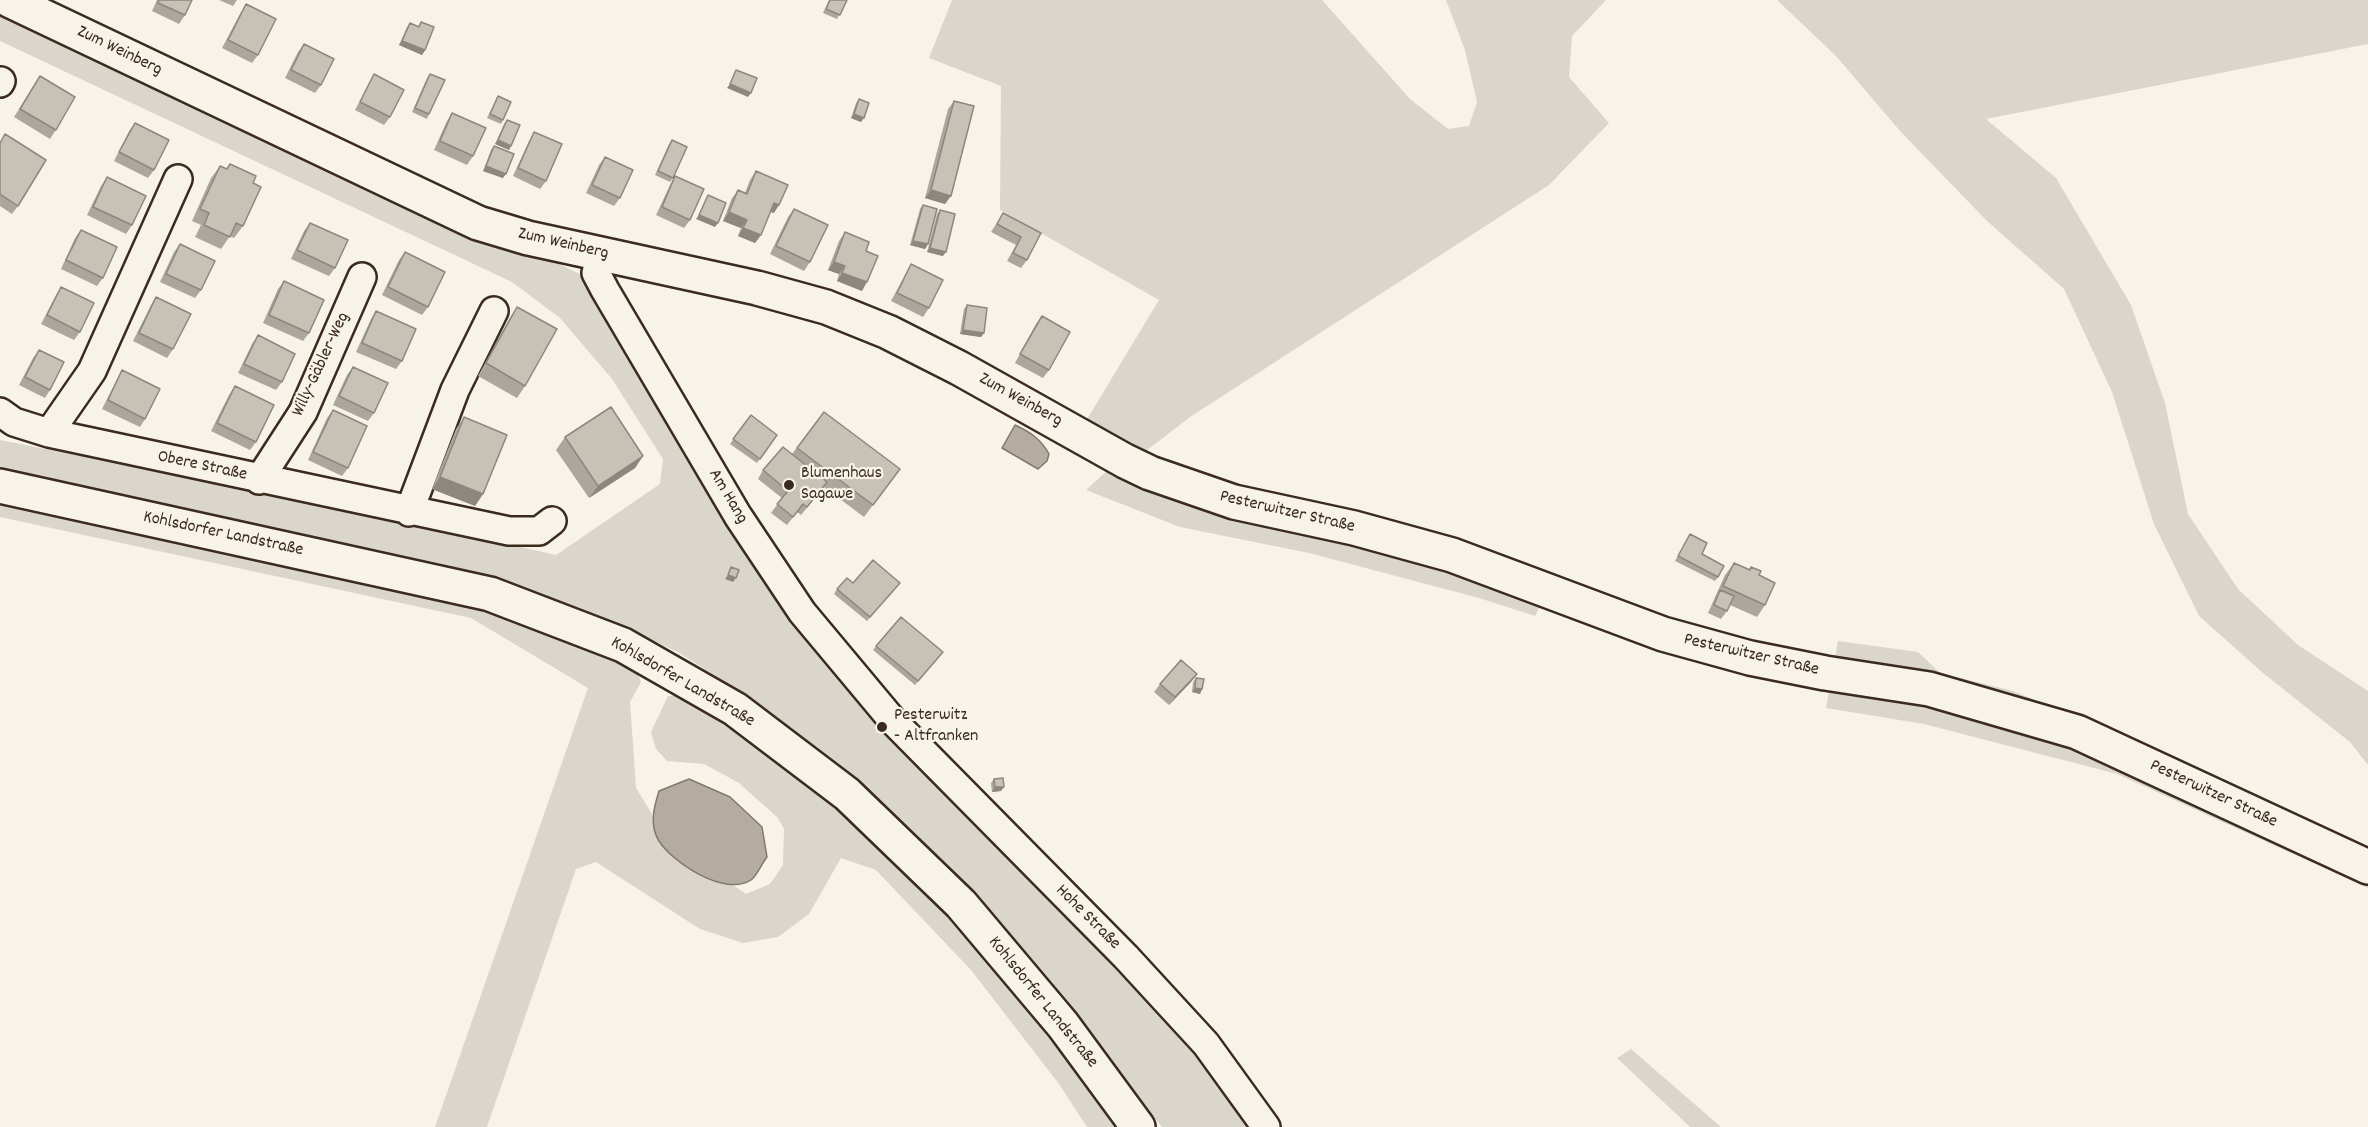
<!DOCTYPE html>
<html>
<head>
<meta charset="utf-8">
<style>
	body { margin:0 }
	canvas { display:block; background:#f7f3e8 }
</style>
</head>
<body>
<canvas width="2368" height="1127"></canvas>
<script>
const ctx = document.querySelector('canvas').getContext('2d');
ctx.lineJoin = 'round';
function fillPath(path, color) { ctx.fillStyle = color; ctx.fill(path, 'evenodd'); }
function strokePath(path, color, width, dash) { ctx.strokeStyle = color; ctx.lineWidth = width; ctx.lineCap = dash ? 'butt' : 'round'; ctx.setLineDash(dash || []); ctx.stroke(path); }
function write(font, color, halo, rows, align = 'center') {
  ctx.font = font + ' Dekko,sans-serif'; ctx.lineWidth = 4.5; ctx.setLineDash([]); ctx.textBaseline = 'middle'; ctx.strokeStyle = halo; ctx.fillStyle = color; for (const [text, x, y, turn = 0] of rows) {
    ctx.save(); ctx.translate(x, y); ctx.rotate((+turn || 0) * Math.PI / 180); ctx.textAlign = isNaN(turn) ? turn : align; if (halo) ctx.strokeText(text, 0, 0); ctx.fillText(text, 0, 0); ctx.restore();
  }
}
const green = new Path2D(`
	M952,0H1322L1410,99L1448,129L1469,126L1477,102L1465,50L1446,0H1606L1572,36L1569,77L1609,123L1549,185L1190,417L1146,451C1223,494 1317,501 1401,522C1454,535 1505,555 1557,574L1535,616L1479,598L1309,553L1180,527L1086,490L1108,470L1069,449L1159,300L1000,210L1001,86L929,58Z
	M1777,0H2368V44L1986,119L2056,178L2131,305L2165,403L2188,514L2238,589L2298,645L2368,691V765L2350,742L2263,673L2199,616L2154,524L2112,392L2064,289L1987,221L1900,131L1836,56Z
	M0,5L580,274L611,309L734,524L1196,1051L1252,1127H1162L1067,1004L977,896L923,841L806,740L746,696L678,652L604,618L529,589L447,565L0,468V440L406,521L556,555L660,484L663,459L612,379L560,318L512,282L0,41Z
	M0,501L490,608L636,669L641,682L630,702L636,788L652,814L658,840L720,884L733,885L746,894L770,884L783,865L784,829L778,818L739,783L704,764L667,761L656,749L651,732L668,696H687L810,780L944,907L1045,1023L1121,1127H1087L1059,1084L971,970L876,870L841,858L809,914L778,937L743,943L700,929L596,862L576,869L487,1127H435L588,688L471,618L0,517Z
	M1838,641L1918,652L1940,673L2013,691L2116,733L2368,850V888L2117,774L1924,724L1826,708Z
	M1631,1049L1721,1127H1690L1617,1058Z`);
const water = new Path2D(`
	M1015,425C1030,432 1041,439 1049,454L1047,461L1038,469L1002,448Z
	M689,779L730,797L762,827L767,857C762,863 757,876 751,880C725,897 673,863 659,841C649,825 654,807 659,791Z`);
const street = new Path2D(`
	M0,83L1,81
	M601,254L596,273L605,290L738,516L802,612L893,721L1126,957L1206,1044L1266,1127
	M0,412L14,422L49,433L509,531H539L552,521
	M49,433L92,371L178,179
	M259,480L303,412L362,277
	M409,512L455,390L494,311`);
const secondary = new Path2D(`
	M9,0L478,223L528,238L757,288L826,307L888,332L959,368L1125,461L1150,473L1234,502L1354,528L1452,555L1663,634L1750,658L1825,673L1929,689L2077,732L2368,867
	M0,486L490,594L623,645L735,709L847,794L961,904L1063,1025L1138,1127`);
const wall = new Path2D(`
	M157,0H192L185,15L179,24L152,11Z
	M219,0H237L233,6Z
	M829,0H847L837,19L823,13Z
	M246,4L258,55L252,63L222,48L241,12Z
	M421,22L425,50L422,55L399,45L407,27L410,23L418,27Z
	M304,44L321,85L315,93L285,78L298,52Z
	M374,74L390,117L384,125L355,110L369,83Z
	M430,74L429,114L427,119L412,112L427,78Z
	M40,76L56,130L50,139L14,117Z
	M498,96L503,120L501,124L487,118Z
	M859,99L861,122L851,118L856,103Z
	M954,101L945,204L925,198L948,109Z
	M452,113L473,156L467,165L434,150L447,121Z
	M507,120L511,146L509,150L495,144L504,124Z
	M135,123L154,170L148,178L114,161L129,131Z
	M534,132L546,181L540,189L513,176L529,141Z
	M672,140L673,178L670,182L655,175L669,144Z
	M0,142L18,206L12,214L0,206Z
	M494,146L503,178L483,171L491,150Z
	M605,157L620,198L614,206L586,193L599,165Z
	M230,164L253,183L243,226L234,238L230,236L221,249L195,237L201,225L192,221L211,178L220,166L226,169Z
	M756,171L774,213L770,212L761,235L755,243L738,236L741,228L723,221L732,198L738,190L745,193L750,180Z
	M675,176L690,220L684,228L656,215L670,185Z
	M107,177L132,225L126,234L87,215L101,186Z
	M923,205L928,244L925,249L910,245L920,209Z
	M794,209L810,262L804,271L770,254L788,217Z
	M940,210L943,256L927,252L937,214Z
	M1003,213L1041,233L1027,260L1021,268L1007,261L1016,245L991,232Z
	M310,223L335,268L329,276L291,259L304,231Z
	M81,230L103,278L97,286L61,269L75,238Z
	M845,232L866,251L862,291L837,281L839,274L828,270L839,241Z
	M180,244L201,290L195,298L160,282L174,252Z
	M405,252L428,307L422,315L382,295L399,260Z
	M911,264L929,308L923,317L891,301L906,273Z
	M284,281L309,333L303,341L263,323L278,289Z
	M61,287L80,332L74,340L41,324L56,295Z
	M156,297L173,349L167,358L133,341L151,305Z
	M967,305L984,333L981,337L960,334L964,309Z
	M517,307L525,386L517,398L478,376L509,319Z
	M376,311L402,361L396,369L356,352L371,319Z
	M1042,316L1049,370L1043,378L1015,363L1036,324Z
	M258,335L282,382L276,390L238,373L252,344Z
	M39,350L50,390L45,398L19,385L33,358Z
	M353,367L374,413L368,421L333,405L347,375Z
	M122,370L145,419L140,427L102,409L117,379Z
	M235,386L256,442L250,450L211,431L229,395Z
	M333,410L348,468L342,476L308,460L327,418Z
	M824,412L900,469L864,517L824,487L801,515L797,512L787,525L771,513L782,498L758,479L763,470L792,454Z
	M751,415L777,435L757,463L730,444Z
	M464,417L483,494L475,506L432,489L456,429Z
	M565,437L643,456L635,468L589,498L556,450Z
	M1690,534L1702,554L1718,577L1715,581L1675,561Z
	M1734,563L1749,570L1751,567L1759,575L1765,605L1757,617L1730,605L1727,611L1721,619L1708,613L1725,575Z
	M853,583L897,587L867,621L834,594L837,589Z
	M876,646L940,656L915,685L873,650Z
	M1197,674L1191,682L1169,705L1154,692L1160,684Z
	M1196,678L1202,689L1200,694L1192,692L1193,682Z
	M994,779L1001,791L992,792L991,783Z`);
const shadedWall = new Path2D(`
	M402,41L425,50L422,55L399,45Z
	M730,84L751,93L748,97L727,88Z
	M854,114L864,118L861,122L851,118Z
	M498,140L511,146L509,150L495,144Z
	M486,166L506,174L503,178L483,171Z
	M931,190L951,196L945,204L925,198Z
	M774,203L779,205L774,213L768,211Z
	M729,212L747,220L741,228L723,221Z
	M699,215L718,223L715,227L696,219Z
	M743,228L761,235L755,243L738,236Z
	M913,241L928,244L925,249L910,245Z
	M930,248L946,252L943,256L927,252Z
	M834,262L845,266L839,274L828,270Z
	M842,273L867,282L862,291L837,281Z
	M963,330L984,333L981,337L960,334Z
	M643,456L635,468L589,498L598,486Z
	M440,477L483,494L475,506L432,489Z
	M728,575L736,578L733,582L725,579Z
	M1197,674L1191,682L1169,705L1175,697Z
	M1195,688L1202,689L1200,694L1192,692Z
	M995,787H1004L1001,791L992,792Z`);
const building = new Path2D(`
	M159,0H192L185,15L158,3Z
	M830,0H847L840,15L826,9Z
	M246,4L276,19L258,55L228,40Z
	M421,22L434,27L425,50L402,41L410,23L419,27Z
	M304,44L334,59L321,85L291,70Z
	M736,70L757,78L751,93L730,84Z
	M374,74L404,90L390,117L360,102Z
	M430,74L445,80L429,114L415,108Z
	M40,76L75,97L56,130L20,109Z
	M498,96L511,102L503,120L490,114Z
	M859,99L869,103L864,118L854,114Z
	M954,101L974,106L951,196L931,190Z
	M452,113L486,128L473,156L440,141Z
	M507,120L520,125L511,146L498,140Z
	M135,123L169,140L154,170L119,152Z
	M534,132L562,144L546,181L518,168Z
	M5,134L46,160L18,206L0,194V143Z
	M672,140L687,147L673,178L658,171Z
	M494,146L514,154L506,174L486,166Z
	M605,157L633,170L620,198L592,185Z
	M230,164L256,176L253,183L261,187L243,226L236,223L230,237L204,225L209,213L200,209L220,166L227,169Z
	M756,171L788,185L779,205L774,203L761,235L743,228L747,220L729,212L738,190L747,194Z
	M675,176L704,189L690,220L662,207Z
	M107,177L146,196L132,225L93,207Z
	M708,195L726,203L718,223L699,215Z
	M923,205L937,209L928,244L913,241Z
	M794,209L828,225L810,262L776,246Z
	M940,210L955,214L946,252L930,248Z
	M1003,213L1041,233L1027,260L1013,253L1021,237L997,224Z
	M310,223L348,240L335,268L297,250Z
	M81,230L117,247L103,278L66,260Z
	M845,232L869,242L866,251L878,256L867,282L842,273L845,266L834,262Z
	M180,244L215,261L201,290L166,274Z
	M405,252L445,272L428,307L388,287Z
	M911,264L943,280L929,308L897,293Z
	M284,281L324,300L309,333L269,315Z
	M61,287L94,303L80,332L47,315Z
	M156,297L191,314L173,349L139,333Z
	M967,305L987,308L984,333L963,330Z
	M517,307L557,329L525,386L486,363Z
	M376,311L416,329L402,361L362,343Z
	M1042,316L1070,332L1049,370L1020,354Z
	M258,335L295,354L282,382L244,364Z
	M39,350L64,362L50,390L25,377Z
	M353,367L388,383L374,413L339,396Z
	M122,370L160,389L145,419L108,400Z
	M235,386L274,405L256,442L217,423Z
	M611,407L643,456L598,486L565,437Z
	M333,410L367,426L348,468L313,452Z
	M824,412L900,469L873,505L797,448Z
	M751,415L777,435L760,459L733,439Z
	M464,417L507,435L483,494L440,477Z
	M783,447L827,482L807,507L803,504L793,517L777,504L788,491L763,470Z
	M1690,534L1707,543L1702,554L1724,566L1718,577L1678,556Z
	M873,560L900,583L870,617L837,589L847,578L853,583Z
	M1734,563L1750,570L1751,567L1761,571L1759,575L1775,583L1765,605L1723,586Z
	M731,567L739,570L736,578L728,575Z
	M1720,590L1734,596L1727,611L1714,605Z
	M901,617L943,652L918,681L876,646Z
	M1181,660L1197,674L1175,697L1160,684Z
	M1196,678L1204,679L1202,689L1195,688Z
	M1003,778L1004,787H995L994,779Z`);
const markers = [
	[789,485,6,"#3b2a1e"],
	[882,727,6,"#3b2a1e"]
];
const streetNames = [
	["Zum Weinberg",119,52,26],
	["Zum Weinberg",563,245,13],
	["Willy-Gäbler-Weg",322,365,-65],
	["Zum Weinberg",1020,401,29],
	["Obere Straße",202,467,12],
	["Am Hang",727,497,59],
	["Pesterwitzer Straße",1287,513,13],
	["Kohlsdorfer Landstraße",223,535,12],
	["Pesterwitzer Straße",1751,656,13],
	["Kohlsdorfer Landstraße",682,683,30],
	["Pesterwitzer Straße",2213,795,25],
	["Hohe Straße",1087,918,45],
	["Kohlsdorfer Landstraße",1042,1003,51]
];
const poiNames = [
	["Blumenhaus",801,475],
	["Sagawe",801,496],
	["Pesterwitz",894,717],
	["- Altfranken",894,738]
];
fillPath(green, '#dbd6cb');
fillPath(water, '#b4aca0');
strokePath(water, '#84786c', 1.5);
strokePath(street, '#3b2a1e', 32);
strokePath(secondary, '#3b2a1e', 38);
strokePath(street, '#f7f3e8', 27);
strokePath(secondary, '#f7f3e8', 33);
fillPath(wall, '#aca69d');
fillPath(shadedWall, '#8c877f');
fillPath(building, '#c8c1b6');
strokePath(building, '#8c877f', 1.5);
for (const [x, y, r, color] of markers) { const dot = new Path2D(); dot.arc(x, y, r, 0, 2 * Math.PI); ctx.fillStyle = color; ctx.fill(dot); strokePath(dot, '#f7f3e8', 2); }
write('18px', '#3b2a1e', '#f7f3e8', streetNames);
write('18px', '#3b2a1e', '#f7f3e8', poiNames, 'left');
</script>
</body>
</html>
